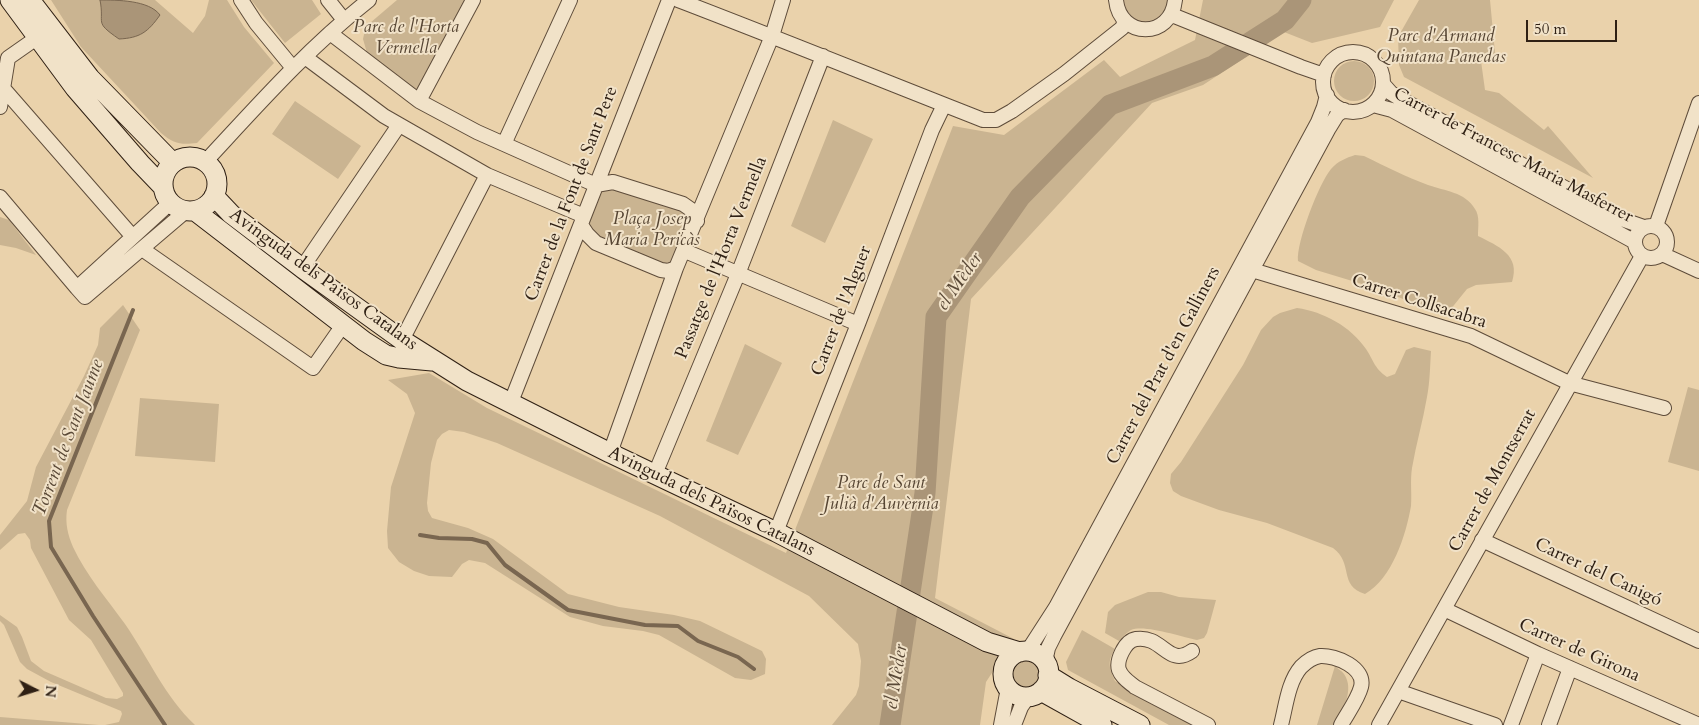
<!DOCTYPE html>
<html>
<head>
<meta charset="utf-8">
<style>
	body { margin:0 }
	#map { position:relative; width:1699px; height:725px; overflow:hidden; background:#ead2ab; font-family:Cardo,serif }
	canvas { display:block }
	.north { position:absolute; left:10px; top:665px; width:50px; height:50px; -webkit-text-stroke:4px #f1e2c8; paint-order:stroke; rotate:95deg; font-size:14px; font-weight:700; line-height:20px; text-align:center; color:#2f2014 }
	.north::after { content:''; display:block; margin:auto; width:18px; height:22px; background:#2f2014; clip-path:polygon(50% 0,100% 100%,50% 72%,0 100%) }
	.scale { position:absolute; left:1526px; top:20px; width:91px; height:22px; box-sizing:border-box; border:2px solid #2f2014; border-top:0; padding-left:6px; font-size:15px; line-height:18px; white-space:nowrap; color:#2f2014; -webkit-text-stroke:4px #f1e2c8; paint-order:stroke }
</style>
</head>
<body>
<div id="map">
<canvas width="1699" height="725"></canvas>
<div class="north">N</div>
<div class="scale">50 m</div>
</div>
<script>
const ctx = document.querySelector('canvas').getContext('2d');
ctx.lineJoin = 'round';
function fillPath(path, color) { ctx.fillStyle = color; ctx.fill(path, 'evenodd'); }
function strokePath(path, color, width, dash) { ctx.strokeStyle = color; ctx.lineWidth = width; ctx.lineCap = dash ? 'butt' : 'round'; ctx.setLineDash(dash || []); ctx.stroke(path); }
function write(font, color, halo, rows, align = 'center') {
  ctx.font = font + ' Cardo,serif'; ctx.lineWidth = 4; ctx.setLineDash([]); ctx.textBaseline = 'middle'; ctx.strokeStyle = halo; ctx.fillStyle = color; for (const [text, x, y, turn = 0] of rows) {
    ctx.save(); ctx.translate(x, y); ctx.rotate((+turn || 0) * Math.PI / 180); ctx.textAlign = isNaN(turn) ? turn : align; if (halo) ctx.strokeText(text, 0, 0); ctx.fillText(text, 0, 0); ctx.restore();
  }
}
const green = new Path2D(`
	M51,0H155L193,33L205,16L209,0H227L244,27L274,63L197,143C181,145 174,144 161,133L81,47Z
	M251,0H312L321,14L285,43Z
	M397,0H466L417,92L367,53L363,39L365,30L370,23Z
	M1124,0H1167L1168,1C1161,29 1126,28 1124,0Z
	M1203,0H1394L1380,27L1312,43L1284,32L1203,85L1152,103L971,299L935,598L1014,639L986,682L980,725H832L856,695L859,686L861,661L858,644L809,596L660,516L497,443L464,432L449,430L442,434L437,440L431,463L427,503L428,511L432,518L468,528L493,539L568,594L619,607L674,615L700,621L762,651L766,659L765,674L751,680L735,678L659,635L643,631L603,626L570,617L485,563L469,560L462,564L452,577L429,576L414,571L399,562L388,548L387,531L391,487L415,413L407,394L388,380L429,373L487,408L786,553L953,126L1004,135L1104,60L1120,77L1195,40Z
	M1419,0H1490L1495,53L1481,61L1485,90L1499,93L1544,130L1548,126L1593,178L1404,77L1399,65L1398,37Z
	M1334 81a20 20 0 1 1 40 0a20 20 0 1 1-40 0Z
	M295,101L361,146L338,179L272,134Z
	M833,120L873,139L825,243L791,226Z
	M1355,155L1364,156C1385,166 1406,177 1428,185C1445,191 1465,192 1475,209C1480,216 1478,227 1478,236C1498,246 1521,255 1512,282L1476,285L1467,289L1450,310L1441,313L1424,308L1382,290L1316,270L1298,261C1296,243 1319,183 1331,169C1338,161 1346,158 1355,155Z
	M607,187L679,209C684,212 689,215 689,221C690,230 675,259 669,266L597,237L588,225L603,190Z
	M0,217L9,220L36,255L16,248L0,245Z
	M123,305L140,330L67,510C65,524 68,535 73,547C86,575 107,599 125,624C148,657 165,697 195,725H105L119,722L122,714L121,711L51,682L27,669L20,662L4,625L0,621V615L17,627L22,637L31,661L44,671L106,698L117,699L123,696V693L91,640L69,620L31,548L30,540L25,533L18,534L0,550V535L27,501L36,467L84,376L98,345L100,328Z
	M1297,308C1324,312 1350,326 1366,349C1374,361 1374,368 1387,377L1395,374L1406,350L1414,347L1431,351C1430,366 1430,382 1427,397C1423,421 1416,444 1412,468C1410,481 1412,493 1411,506C1406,535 1392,579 1365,594C1338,586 1354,563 1333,548L1267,523L1219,510L1181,496L1173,491L1170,483L1171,474L1181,462L1243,365L1261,330L1273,317L1280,313Z
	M745,344L782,363L738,455L706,441Z
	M1688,387L1699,390V471L1668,462Z
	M140,398L219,404L215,462L135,456Z
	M1148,592H1161L1179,597L1216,600L1207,633L1204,638L1197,640C1182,637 1144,624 1131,630C1126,633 1122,637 1119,641L1105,633L1108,612L1115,605Z
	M1082,630L1115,649C1107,662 1109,667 1115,681L1195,725H1169L1068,670L1066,662Z
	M1012 675a14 14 0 1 1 28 0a14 14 0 1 1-28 0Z
	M1335,666C1337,668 1342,671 1344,674C1355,690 1342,710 1336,725H1317Z
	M0,717L99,725H0Z`);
const water = new Path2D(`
	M100,0C117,0 149,0 160,15C148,32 140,38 119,39C93,21 105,25 100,0Z`);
const stream = new Path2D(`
	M133,310L49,521L51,547L93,616L165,725
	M420,535L439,538L472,539L487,543L505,565L568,610L645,625L678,626L698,641L738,657L754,669`);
const river = new Path2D(`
	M890,725L925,493L936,317L1020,197L1110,105L1213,66L1285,20L1301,0`);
const street = new Path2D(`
	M241,0L256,23L293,68
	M328,0L344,20
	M678,0C780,39 881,80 983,120H996L1012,111L1064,74L1122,28L1125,21
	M1116,0C1120,39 1171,39 1175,0
	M1172,15L1301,67L1324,75
	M330,33L419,101L477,132L596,185L613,182L683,204L693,211L697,221
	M1323 82a30 30 0 1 1 60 0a30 30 0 1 1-60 0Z
	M305,57L384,116L487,175L584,216
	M1383,84L1391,93L1399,98L1624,220L1644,227
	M3,88L133,237
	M419,101L473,0
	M1373,105L1392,110L1635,242
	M0,107L8,58L38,37
	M504,144L570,0
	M205,162C257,106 308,48 369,0
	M0,197L77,288
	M170,203L77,288L85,297L186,211
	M581,225L587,234L596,243L661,270L668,271L676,268
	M1635 242a16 16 0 1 1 32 0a16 16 0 1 1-32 0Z
	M1656,226L1699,103
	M142,249L313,368L343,325
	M685,251L858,324
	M1662,254L1699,271
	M302,268L399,125
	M1252,270L1471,336L1569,383L1664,408
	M402,340L487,175
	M511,402L669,0
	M610,453L676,268L772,36L783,0
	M655,474L738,274L823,56
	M776,532L858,324L932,130L944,105
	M1482,540L1699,641
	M1444,609L1538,654L1699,725
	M1192,651C1168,668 1163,635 1136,639C1129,640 1125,646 1122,652C1119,658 1117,664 1119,670C1122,678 1129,682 1135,687L1208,725
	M1027,652L1056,607L1318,122L1324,107L1327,95
	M1045,662L1048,648L1054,636L1329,128L1337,115L1344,110
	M1398,691L1495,725
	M1001,725L1008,688
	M1014,725L1021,707L1028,697
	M1281,725C1286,706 1288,682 1301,667C1306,662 1313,657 1320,656C1336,655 1366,668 1361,687C1358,699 1347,714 1341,725
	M1379,725L1642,256
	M1511,725L1538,654
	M1549,725L1570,668`);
const secondary = new Path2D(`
	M10,0L75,88L140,163L163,187
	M30,0L90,78L173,163
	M163 184a27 27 0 1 1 54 0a27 27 0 1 1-54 0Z
	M214,196L231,214L302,268L402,340L467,381L610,453L776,532L987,642L1020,652
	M195,211L364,341L386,355L399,358L432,361
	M1003 674a23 23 0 1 1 46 0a23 23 0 1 1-46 0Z
	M1048,675L1069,688L1140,725
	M1041,691L1102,725`);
const parkNames = [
	["Parc de l'Horta",406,28],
	["Vermella",406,49],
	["Parc d'Armand",1441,37],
	["Quintana Panedas",1441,58],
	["Plaça Josep",652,220],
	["Maria Pericàs",652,241],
	["Parc de Sant",881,484],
	["Julià d'Auvèrnia",881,505]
];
const streetNames = [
	["Carrer de Francesc Maria Masferrer",1513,156,28],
	["Carrer de la Font de Sant Pere",572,194,-69],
	["Passatge de l'Horta Vermella",722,258,-68],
	["Avinguda dels Països Catalans",323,280,36],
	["Carrer Collsacabra",1419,302,18],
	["Carrer de l'Alguer",842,311,-69],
	["Carrer del Prat d'en Galliners",1164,366,-62],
	["Carrer de Montserrat",1493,481,-61],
	["Avinguda dels Països Catalans",711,502,26],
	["Carrer del Canigó",1598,573,25],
	["Carrer de Girona",1579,651,24]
];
const waterNames = [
	["el Mèder",960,282,-55],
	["Torrent de Sant Jaume",69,438,-69],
	["el Mèder",897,677,-81]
];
fillPath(green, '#cab491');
fillPath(water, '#aa9578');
strokePath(water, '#796650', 1);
strokePath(stream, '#796650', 4);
strokePath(river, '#aa9578', 21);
strokePath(street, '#5e4c3a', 16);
strokePath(secondary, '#2f2014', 21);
strokePath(street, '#f1e2c8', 14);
strokePath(secondary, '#f1e2c8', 19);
write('italic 18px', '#564533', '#f1e2c8', parkNames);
write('18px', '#2f2014', '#f1e2c8', streetNames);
write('italic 19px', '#5a4937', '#f1e2c8', waterNames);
</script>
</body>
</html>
